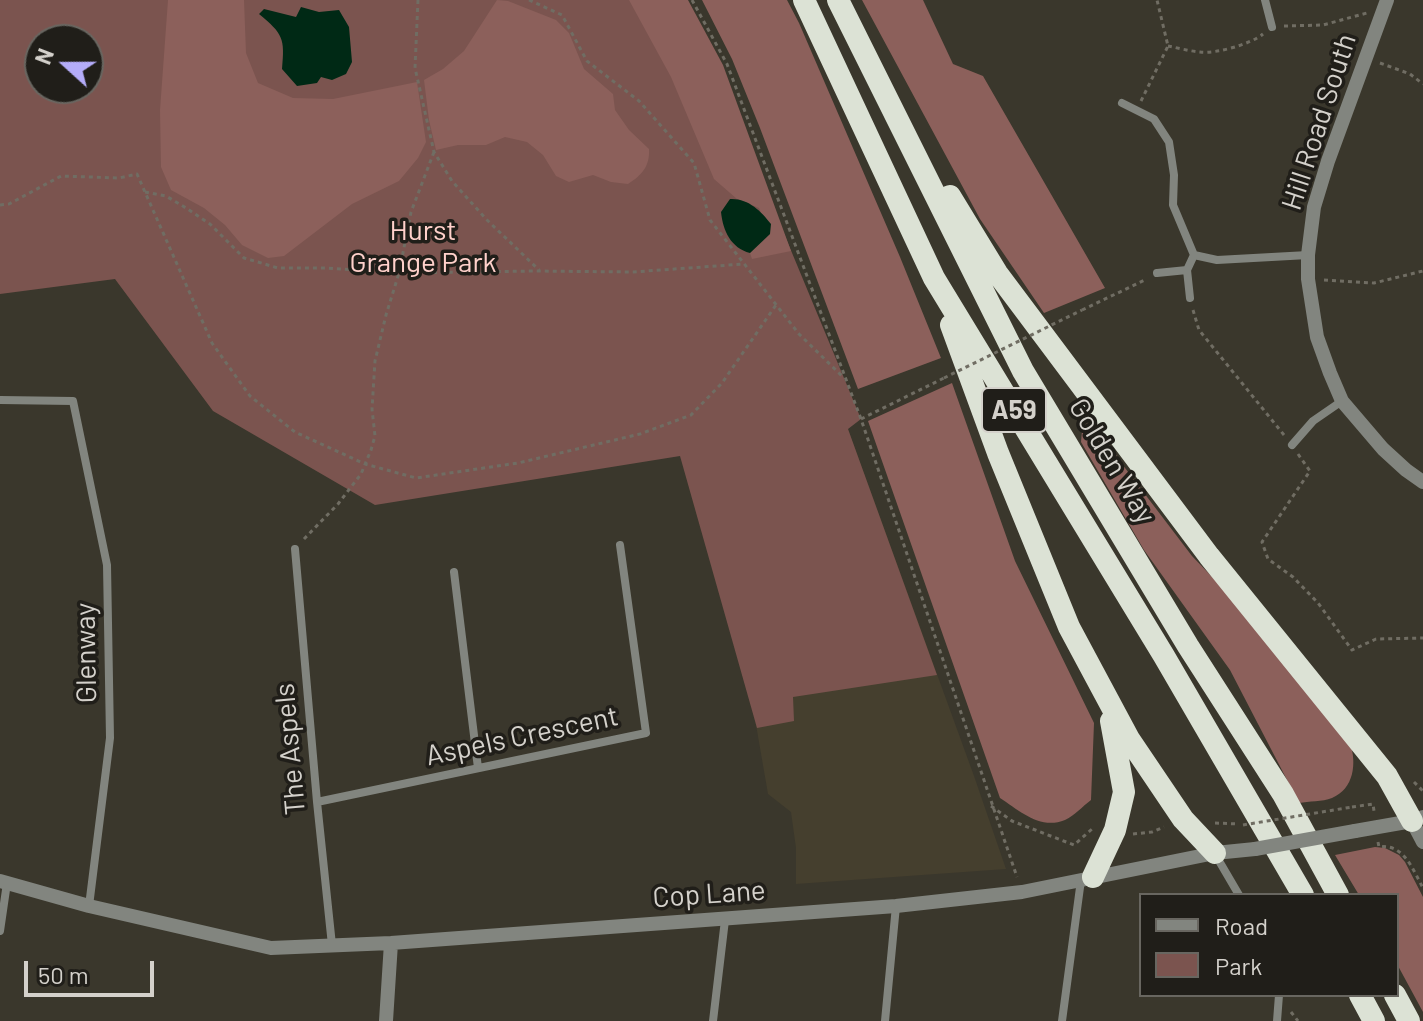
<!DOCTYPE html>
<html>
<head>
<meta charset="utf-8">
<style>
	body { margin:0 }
	#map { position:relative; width:1423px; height:1021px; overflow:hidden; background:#3a372c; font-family:Barlow,sans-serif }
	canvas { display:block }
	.legend { position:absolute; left:1139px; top:893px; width:260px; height:104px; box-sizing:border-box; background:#201e19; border:2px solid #686660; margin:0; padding:10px 14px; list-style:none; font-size:24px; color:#d4d1cb }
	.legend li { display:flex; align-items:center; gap:16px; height:40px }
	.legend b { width:40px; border:2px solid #686660 }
	.north { position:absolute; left:24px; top:24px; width:80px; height:80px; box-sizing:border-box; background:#201e19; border:2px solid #686660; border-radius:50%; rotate:291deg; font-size:22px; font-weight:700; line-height:32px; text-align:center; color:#d4d1cb }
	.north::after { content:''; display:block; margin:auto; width:28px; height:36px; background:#b4acf9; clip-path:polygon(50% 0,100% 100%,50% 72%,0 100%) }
	.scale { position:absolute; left:24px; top:961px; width:130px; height:36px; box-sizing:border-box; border:4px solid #d4d1cb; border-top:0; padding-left:10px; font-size:24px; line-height:28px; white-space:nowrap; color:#d4d1cb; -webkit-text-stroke:6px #201e19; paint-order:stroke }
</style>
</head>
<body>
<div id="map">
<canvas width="1423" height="1021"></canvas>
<ul class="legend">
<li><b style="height:10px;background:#82857f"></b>Road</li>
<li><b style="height:22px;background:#7b544f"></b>Park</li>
</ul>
<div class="north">N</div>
<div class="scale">50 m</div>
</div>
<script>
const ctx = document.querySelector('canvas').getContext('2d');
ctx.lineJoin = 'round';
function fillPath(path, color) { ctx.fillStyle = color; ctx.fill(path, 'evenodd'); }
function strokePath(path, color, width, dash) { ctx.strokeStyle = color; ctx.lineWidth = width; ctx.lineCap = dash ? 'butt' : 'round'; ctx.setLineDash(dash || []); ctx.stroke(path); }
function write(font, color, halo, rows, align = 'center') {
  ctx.font = font + ' Barlow,sans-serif'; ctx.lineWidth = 7; ctx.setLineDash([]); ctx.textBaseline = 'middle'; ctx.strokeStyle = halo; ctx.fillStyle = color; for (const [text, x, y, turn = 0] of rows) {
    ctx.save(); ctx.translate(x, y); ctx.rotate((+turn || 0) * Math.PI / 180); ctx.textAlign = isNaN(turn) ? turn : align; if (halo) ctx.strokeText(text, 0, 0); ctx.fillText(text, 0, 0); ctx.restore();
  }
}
const built = new Path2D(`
	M848,429L974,776L1006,869L796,884V848L791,812L768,794L755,719L686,476Z`);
const green = new Path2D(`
	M0,0H687L861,419L848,429L937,675L793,697L794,721L757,728L680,456L375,505L213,411L115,279L0,294ZM40,40H88V88H40Z`);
const forest = new Path2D(`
	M168,0H244L246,53L258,83L293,98L333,99L417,82L426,142L418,158L399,181L352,204L284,256L268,258L242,245L225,225L204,208L171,190L161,167L160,110Z
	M497,0L508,1L556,20L569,33L584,69L613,94L615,110L629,130L649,149C650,166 642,175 628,184L611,182L593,175L569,182L556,176L543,155L527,142L505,137L486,145H458L436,150L429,120L424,80L443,69L464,51Z
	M629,0H688L723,65L791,251L752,259L750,253L770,234L759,208L737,199L714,179L671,77Z
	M702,0H787L799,23L900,257L941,358L858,389L760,128L732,59Z
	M862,0H923L953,64L983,76L1105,288L1044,313L980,219Z
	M952,383L1015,561L1094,723L1091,800C1083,806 1074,816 1065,820C1040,830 1020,811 1000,798L868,421Z
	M1092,422L1100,430L1122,464L1192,556L1240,606L1350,743C1357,763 1354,789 1332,798C1322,802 1309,801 1299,803L1230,670L1144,550L1081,442L1082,431L1086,424Z
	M1375,847L1385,848L1399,855L1405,862L1423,897V1012L1397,964V895H1359L1335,855Z`);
const water = new Path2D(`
	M301,7L319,12L339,10L349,27L352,62L346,74L332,80L321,77L317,83L297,86L282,69C285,38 283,34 259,14L264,9L296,17Z
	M730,199C748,198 761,211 771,224L770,234L750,253C731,248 723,231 721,212Z`);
const path = new Path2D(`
	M418,0L415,68L434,152L452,181L486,219L539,270
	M529,0L562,15L587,61L639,101L694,163L710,220L799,334L844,378
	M692,0L727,64L861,419L1017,877
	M1284,26L1323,25L1367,13
	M1168,46C1178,48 1189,51 1200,52C1216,54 1251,44 1263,34
	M1380,63L1410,74L1423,84
	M1141,101L1168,46L1157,0
	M145,192L166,196L186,208L210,224L244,258L278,268H325L399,273L536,271L633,272L744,264
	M0,205L9,204L61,176L119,178L137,174L212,343L250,396L295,432L365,464L416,478L518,463L640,434L691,415L722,383L776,305
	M1324,280L1374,283L1423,271
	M1082,310L1147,279
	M1193,310L1199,330L1284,435
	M861,419L944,378
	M1298,454L1310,471L1262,542L1268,559L1293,577L1318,603L1352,650L1376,639L1423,638
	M304,539L338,504L361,474L371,450L375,436L372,409L375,361L386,315L399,273L411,212L434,152
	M1414,782L1423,791
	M991,806L1012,821L1074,845L1092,829
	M1352,807L1373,804L1374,811
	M1215,823L1239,824
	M1133,834L1152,832L1164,827
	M1378,842L1379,847C1404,843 1413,870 1423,888
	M1291,1012L1298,1021`);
const minor = new Path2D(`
	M1265,0L1272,27
	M1122,103L1154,119L1169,142L1174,175L1173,205L1194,255L1217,260L1308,255
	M1187,270L1190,298
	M1157,273L1187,270L1194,255
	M0,400L73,401L107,565L110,738L89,906
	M1292,445L1313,421L1342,401
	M295,549L317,802L332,945
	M454,572L478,768
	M317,802L646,733L620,545
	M1215,854L1239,895
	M0,931L7,883
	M713,1021L725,920
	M885,1021L896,906
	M1062,1021L1081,880
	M1277,1021L1279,995`);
const tertiary = new Path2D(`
	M1387,0L1328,161L1314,207L1308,255V279L1317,337L1330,373L1342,401L1383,449L1406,470L1423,482
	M1412,821L1423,842
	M1355,831L1412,821L1423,817
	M0,881L89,906L271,948L391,943L896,906L1022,892L1215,853L1255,849
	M386,1021L391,943`);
const trunk = new Path2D(`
	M804,0L934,278L1164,656L1303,895
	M838,0L1023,371L1188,646L1283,794L1338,895
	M950,196L997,273L1209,556L1387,776L1412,821
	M951,325L998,453L1069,627L1129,739L1183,819L1215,853
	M1093,877L1115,830L1124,792L1111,721
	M1360,995L1374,1021
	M1395,995L1409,1021`);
const pathBridge = new Path2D(`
	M944,378L1082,310
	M1243,825L1352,807`);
const tertiaryBridge = new Path2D(`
	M1255,849L1355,831`);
const shields = [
	[1014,410,64]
];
const shieldNames = [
	["A59",1014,410]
];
const streetNames = [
	["Hill Road South",1319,122,-72],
	["Golden Way",1112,461,59],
	["Glenway",86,653,-91],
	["Aspels Crescent",522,736,-12],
	["The Aspels",290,749,-95],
	["Cop Lane",709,894,-4]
];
const parkNames = [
	["Hurst",423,231],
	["Grange Park",423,263]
];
fillPath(built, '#453f2e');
fillPath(green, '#7b544f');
fillPath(forest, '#8c605b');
fillPath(water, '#002915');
strokePath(path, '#706d63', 3, [4, 4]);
strokePath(minor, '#82857f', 8);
strokePath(tertiary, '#82857f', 14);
strokePath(trunk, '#dce2d5', 22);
strokePath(pathBridge, '#706d63', 3, [4, 4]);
strokePath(tertiaryBridge, '#82857f', 14);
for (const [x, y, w] of shields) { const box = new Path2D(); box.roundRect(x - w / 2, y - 22, w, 44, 6); ctx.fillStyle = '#201e19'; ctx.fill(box); strokePath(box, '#d4d1cb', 2); }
write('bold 26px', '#d4d1cb', null, shieldNames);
write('28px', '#d4d1cb', '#201e19', streetNames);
write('28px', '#ffd1cb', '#201e19', parkNames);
</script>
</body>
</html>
